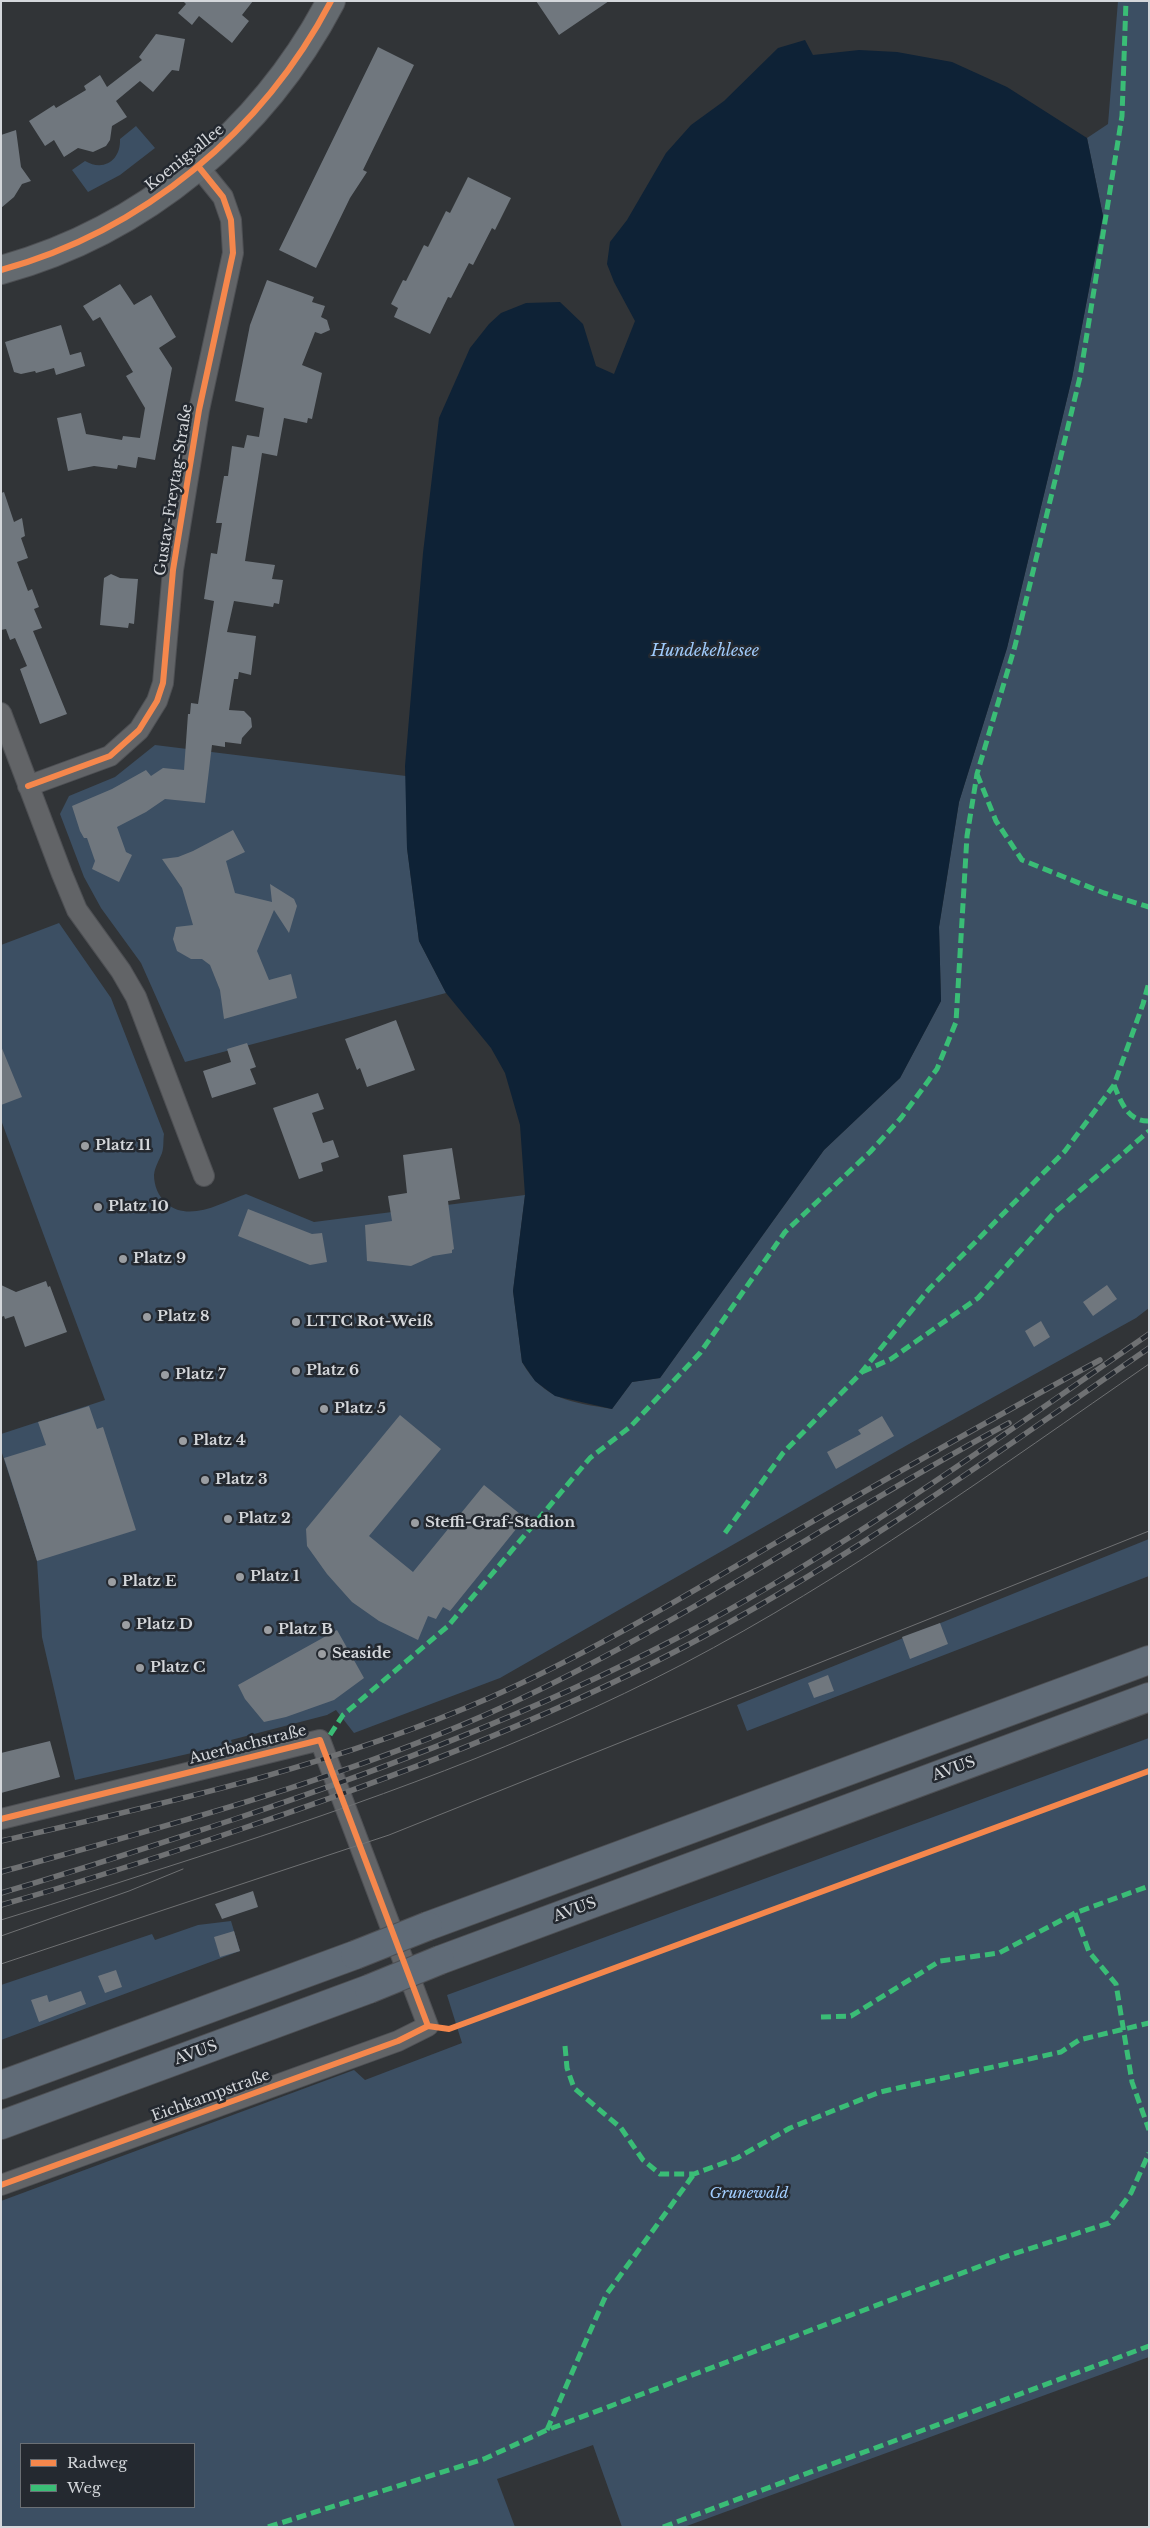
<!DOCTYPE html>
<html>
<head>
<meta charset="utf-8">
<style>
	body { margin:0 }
	#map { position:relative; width:1150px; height:2528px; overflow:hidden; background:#313437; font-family:"Libre Baskerville",serif }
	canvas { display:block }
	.frame { position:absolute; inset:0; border:2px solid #d4d7db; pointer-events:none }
	.legend { position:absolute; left:20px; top:2443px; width:175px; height:65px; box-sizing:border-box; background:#242930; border:1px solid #6a6f74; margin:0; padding:6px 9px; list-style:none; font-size:15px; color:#d4d7db }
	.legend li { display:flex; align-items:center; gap:10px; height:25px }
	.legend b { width:25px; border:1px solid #6a6f74 }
</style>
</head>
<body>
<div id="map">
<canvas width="1150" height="2528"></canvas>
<div class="frame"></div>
<ul class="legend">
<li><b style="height:6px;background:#f5874c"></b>Radweg</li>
<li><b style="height:6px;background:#3abd76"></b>Weg</li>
</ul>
</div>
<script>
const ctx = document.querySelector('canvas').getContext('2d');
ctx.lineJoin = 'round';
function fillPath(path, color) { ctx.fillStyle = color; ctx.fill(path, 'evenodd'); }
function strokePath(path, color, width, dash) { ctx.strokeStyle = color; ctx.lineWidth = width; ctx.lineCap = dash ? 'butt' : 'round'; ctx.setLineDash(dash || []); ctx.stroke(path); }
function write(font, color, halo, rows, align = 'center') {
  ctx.font = font + ' "Libre Baskerville",serif'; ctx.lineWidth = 5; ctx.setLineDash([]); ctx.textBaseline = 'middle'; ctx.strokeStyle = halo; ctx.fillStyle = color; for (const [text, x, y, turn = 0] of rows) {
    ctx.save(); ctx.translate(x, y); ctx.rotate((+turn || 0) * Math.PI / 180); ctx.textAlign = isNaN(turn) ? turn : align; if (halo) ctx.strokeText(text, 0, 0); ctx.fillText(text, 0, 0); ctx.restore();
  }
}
const green = new Path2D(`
	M1118,1H1149V1308L1136,1318L909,1444L500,1678L354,1733L336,1710L327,1715L231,1740L232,1743L222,1746L75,1780L42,1637L37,1561L1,1450V1434L105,1400L1,1120V945L59,923L111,998L164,1134C163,1140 164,1147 162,1153C159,1161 155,1166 154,1175C154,1185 158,1196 166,1203C189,1223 221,1203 246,1194L314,1222L525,1195L513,1291L522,1362C544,1401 572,1402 612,1409L632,1382L660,1378L824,1150L900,1078L941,1001L939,927L959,802L1007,648L1072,378L1103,216L1087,138L1108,124Z
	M136,126L155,148L120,175L88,192L72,170L85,161C104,172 121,160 120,139Z
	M155,745L406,776L407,848L419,941L446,993L185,1062L141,963L101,908L84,877L60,814L69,796L115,777Z
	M1149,1539V1576L747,1731L737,1705Z
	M1149,1738V2357L684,2527H622L593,2445L497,2479L515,2527H1V2201L354,2070L365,2080L462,2043L447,1995ZM21,2444H194V2507H21Z
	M231,1921L240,1951L1,2040V1985L152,1934L155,1940L198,1925Z`);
const water = new Path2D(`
	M805,40L813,55L859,50L897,52L952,62L1007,87L1087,138L1103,216L1072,378L1007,648L959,802L939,927L941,1001L900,1078L824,1150L660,1378L632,1382L612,1409L555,1396L535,1381L522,1362L513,1291L525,1195L520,1125L505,1073L491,1048L446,993L419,941L407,848L405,766L423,553L439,418L470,348L489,324L501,313L526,303L560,302L583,324L596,366L614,374L635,321L614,282L607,264L610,242L627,220L666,153L691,125L724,101L778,48Z`);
const building = new Path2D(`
	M183,1H253L242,15L249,21L232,43L199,16L192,25L178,13L186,4Z
	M536,1H609L559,35Z
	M156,34L185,39L179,71L172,70L153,92L140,81L116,101L127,117L112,126L110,140L106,146L93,152L78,148L64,157L54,140L45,146L29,121L54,105L56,108L86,90L84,86L100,75L107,87L142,60L139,57Z
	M378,47L414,65L363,170L367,172L350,198L316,268L279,250Z
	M16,130L21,167L31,181L22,184L14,197L1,208V135Z
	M468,177L511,198L495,230L492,228L473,265L469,263L451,298L448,297L430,334L394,317L398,308L391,304L403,280L406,281L424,245L428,247L446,211L450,213Z
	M267,280L314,297L312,302L325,306L321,317L327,320L330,330L321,334L315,332L302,365L322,373L312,419L308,418L307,423L284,418L277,456L262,453L245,561L275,565L272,579L283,580L279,604L274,603L273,607L234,601L227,632L256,636L251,675L239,672L238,679H234L229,710L244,711L251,718L252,727L242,738L241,744L225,742V747L212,745L205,803L165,799L146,812L117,827L126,852L132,855L119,882L92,869L95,861L87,838H84L80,831L72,806L112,789L146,770L151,776L163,768L184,770L188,714H190L191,703L198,704L214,601L204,599L211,553L217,554L222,523H216L224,476H228L232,446L244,448L247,435L259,437L264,408L235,401L250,325Z
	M120,284L134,305L151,295L176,337L159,348L172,368L155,460L138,457L136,468L118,465L117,469L94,466L68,471L57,418L81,413L86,434L122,440L123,436L140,438L145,408L126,376L133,372L100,317L93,321L83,306Z
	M61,325L70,355L81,352L85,366L56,375L54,368L36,373L35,371L21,374L14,372L5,342Z
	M4,492L14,522L22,518L25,536L21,538L28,558L17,562L28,591L32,589L39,607L34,609L42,628L33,631L67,714L40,724L20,669L27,666L15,638L10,640L6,629L1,630V493Z
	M111,574L120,578L138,579L134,624L129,623L128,628L100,625L104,578Z
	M233,830L245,852L226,861L235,893L272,902L270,884L294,899L297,906L289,933L274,910L257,951L269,980L291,974L297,998L224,1019L220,990L210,965L202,959H191L177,951L173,939L176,927L193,925L182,888L162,859L178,857L193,851Z
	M396,1020L415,1070L367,1087L360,1068L357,1070L345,1039Z
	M247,1043L256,1067L250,1069L256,1084L212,1098L203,1071L231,1062L227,1049Z
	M1,1046L22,1097L1,1105Z
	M318,1093L324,1109L312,1113L323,1143L333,1140L339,1157L321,1163L323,1171L299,1179L273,1108Z
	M452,1148L460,1199L448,1201L454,1249L452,1250V1253L433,1256L411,1266L367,1261L365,1225L392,1221L388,1196L407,1193L403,1155Z
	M248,1209L312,1234L322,1233L327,1262L310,1265L238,1236Z
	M46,1281L48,1287L50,1286L67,1332L25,1347L14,1316L5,1319L4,1316L1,1317V1285L16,1292Z
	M1107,1285L1117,1299L1093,1316L1083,1302Z
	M1041,1321L1050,1337L1034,1347L1025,1331Z
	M89,1406L97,1429L103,1427L136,1530L37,1561L4,1458L46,1445L38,1422Z
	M400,1415L441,1449L369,1536L413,1572L484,1485L525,1518L450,1611L443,1607L436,1619L428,1616L418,1640L379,1621L352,1602L327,1574L307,1546L306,1529Z
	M882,1416L894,1436L836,1469L827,1452L861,1434L858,1430Z
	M940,1623L948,1644L910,1659L902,1637Z
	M337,1630L364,1678L334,1700L286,1717L264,1722L245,1699L238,1685Z
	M828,1675L834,1691L814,1698L808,1683Z
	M50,1741L60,1777L1,1793V1753Z
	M253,1891L258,1907L222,1919L215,1904Z
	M234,1931L240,1951L220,1957L214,1937Z
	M116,1970L122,1987L105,1993L98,1976Z
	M81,1991L86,2004L39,2022L31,2000L47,1995L49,2002Z`);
const street = new Path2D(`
	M1,713L62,874L77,910L121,971L136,997L204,1176
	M28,786L110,756L139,730L157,701L163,683L173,570L199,410L233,253L231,220L223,197L198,166
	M1,1819L320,1740L428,2026L398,2041L1,2185`);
const secondary = new Path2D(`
	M1,270C143,231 263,131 331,1`);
const highway = new Path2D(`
	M428,1926L1149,1660
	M440,1960L1149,1697
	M1,2085L355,1955
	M1,2125L369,1989`);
const tram = new Path2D(`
	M1,1920C67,1900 132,1878 198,1857C364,1803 528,1745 683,1664C847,1578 997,1469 1149,1364
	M1,1936L129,1891L183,1869
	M1,1964L389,1835L1149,1531`);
const rail = new Path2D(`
	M1,1841C166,1803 334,1766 489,1698C589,1654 683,1597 777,1542C884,1480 991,1419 1100,1360
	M1,1872C180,1822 372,1772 539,1690C701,1611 850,1508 1009,1423
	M1,1893C80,1870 158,1844 235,1819C387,1768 535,1712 677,1638C843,1551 995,1440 1149,1334
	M1,1905C82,1882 162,1856 241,1829C392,1778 541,1722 682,1648C846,1562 997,1453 1149,1348`);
const highwayBridge = new Path2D(`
	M355,1955L428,1926
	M369,1989L440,1960`);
const quiet = new Path2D(`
	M977,774L996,821L1022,860L1104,893L1149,907
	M1114,1085C1121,1102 1128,1122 1149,1121
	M862,1372L891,1359L978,1298L1054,1213L1149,1131
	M725,1533L783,1453L860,1374L929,1289L1065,1151L1114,1085L1143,1004L1149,982
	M330,1735L343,1715L448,1626L590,1458L630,1427L700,1353L785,1232L870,1152L901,1118L937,1069L956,1022L967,836L977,774L1015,646L1080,377L1122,116L1126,1
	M1075,1913L1089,1952L1116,1984L1132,2082L1149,2130
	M821,2017L851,2016L940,1961L999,1953L1075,1913L1149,1886
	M565,2046L567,2068L574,2088L621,2128L643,2160L660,2174H694L737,2158L790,2128L880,2092L1061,2052L1079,2040L1149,2023
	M547,2430L606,2295L694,2174
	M268,2527L484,2459L547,2430L1007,2256L1109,2223L1131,2193L1149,2153
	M663,2527L1149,2346`);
const cycleway = new Path2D(`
	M1,270C143,231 263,131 331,1
	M28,786L110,756L139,730L157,701L163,683L173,570L199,410L233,253L231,220L223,197L198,166
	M1,1819L320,1740L428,2026
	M428,2026L449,2029L1149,1771
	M1,2185L398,2041L428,2026`);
const markers = [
	[85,1146,5,"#9b9ea2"],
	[98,1207,5,"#9b9ea2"],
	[123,1259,5,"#9b9ea2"],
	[147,1317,5,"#9b9ea2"],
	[296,1322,5,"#9b9ea2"],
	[296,1371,5,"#9b9ea2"],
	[165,1375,5,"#9b9ea2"],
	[324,1409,5,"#9b9ea2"],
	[183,1441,5,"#9b9ea2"],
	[205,1480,5,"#9b9ea2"],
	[228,1519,5,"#9b9ea2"],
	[415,1523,5,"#9b9ea2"],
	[240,1577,5,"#9b9ea2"],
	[112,1582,5,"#9b9ea2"],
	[126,1625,5,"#9b9ea2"],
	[268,1630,5,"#9b9ea2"],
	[322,1654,5,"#9b9ea2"],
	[140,1668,5,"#9b9ea2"]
];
const streetNames = [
	["Koenigsallee",185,158,-39],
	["Gustav-Freytag-Straße",174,490,-81],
	["Auerbachstraße",248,1745,-14],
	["AVUS",954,1769,-20],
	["AVUS",575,1910,-20],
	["AVUS",196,2053,-20],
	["Eichkampstraße",211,2096,-20]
];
const poiNames = [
	["Platz 11",95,1146],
	["Platz 10",108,1207],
	["Platz 9",133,1259],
	["Platz 8",157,1317],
	["LTTC Rot-Weiß",306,1322],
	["Platz 6",306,1371],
	["Platz 7",175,1375],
	["Platz 5",334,1409],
	["Platz 4",193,1441],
	["Platz 3",215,1480],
	["Platz 2",238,1519],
	["Steffi-Graf-Stadion",425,1523],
	["Platz 1",250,1577],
	["Platz E",122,1582],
	["Platz D",136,1625],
	["Platz B",278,1630],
	["Seaside",332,1654],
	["Platz C",150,1668]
];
const parkNames = [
	["Grunewald",749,2194]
];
const waterNames = [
	["Hundekehlesee",705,651]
];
fillPath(green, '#3c4f63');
fillPath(water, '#0e2236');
fillPath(building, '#70777e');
strokePath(street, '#4e5054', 22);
strokePath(secondary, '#4e5054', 30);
strokePath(highway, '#4e5054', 30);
strokePath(street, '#626467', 20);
strokePath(secondary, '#646a6f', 28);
strokePath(highway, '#606b77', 28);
strokePath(tram, '#6f7173', 1);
strokePath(rail, '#6f7173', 5.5);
strokePath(rail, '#242930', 4, [11]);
strokePath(highwayBridge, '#4e5054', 30, []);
strokePath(highwayBridge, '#606b77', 28);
strokePath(quiet, '#3abd76', 5, [10, 5]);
strokePath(cycleway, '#f5874c', 6);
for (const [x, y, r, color] of markers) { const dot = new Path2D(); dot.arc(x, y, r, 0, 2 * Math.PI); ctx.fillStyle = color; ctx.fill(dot); strokePath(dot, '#242930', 2); }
write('15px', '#d4d7db', '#242930', streetNames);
write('bold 15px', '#d4d7db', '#242930', poiNames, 'left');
write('italic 15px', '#a3ceff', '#242930', parkNames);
write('italic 16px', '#9fcafa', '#242930', waterNames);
</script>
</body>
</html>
